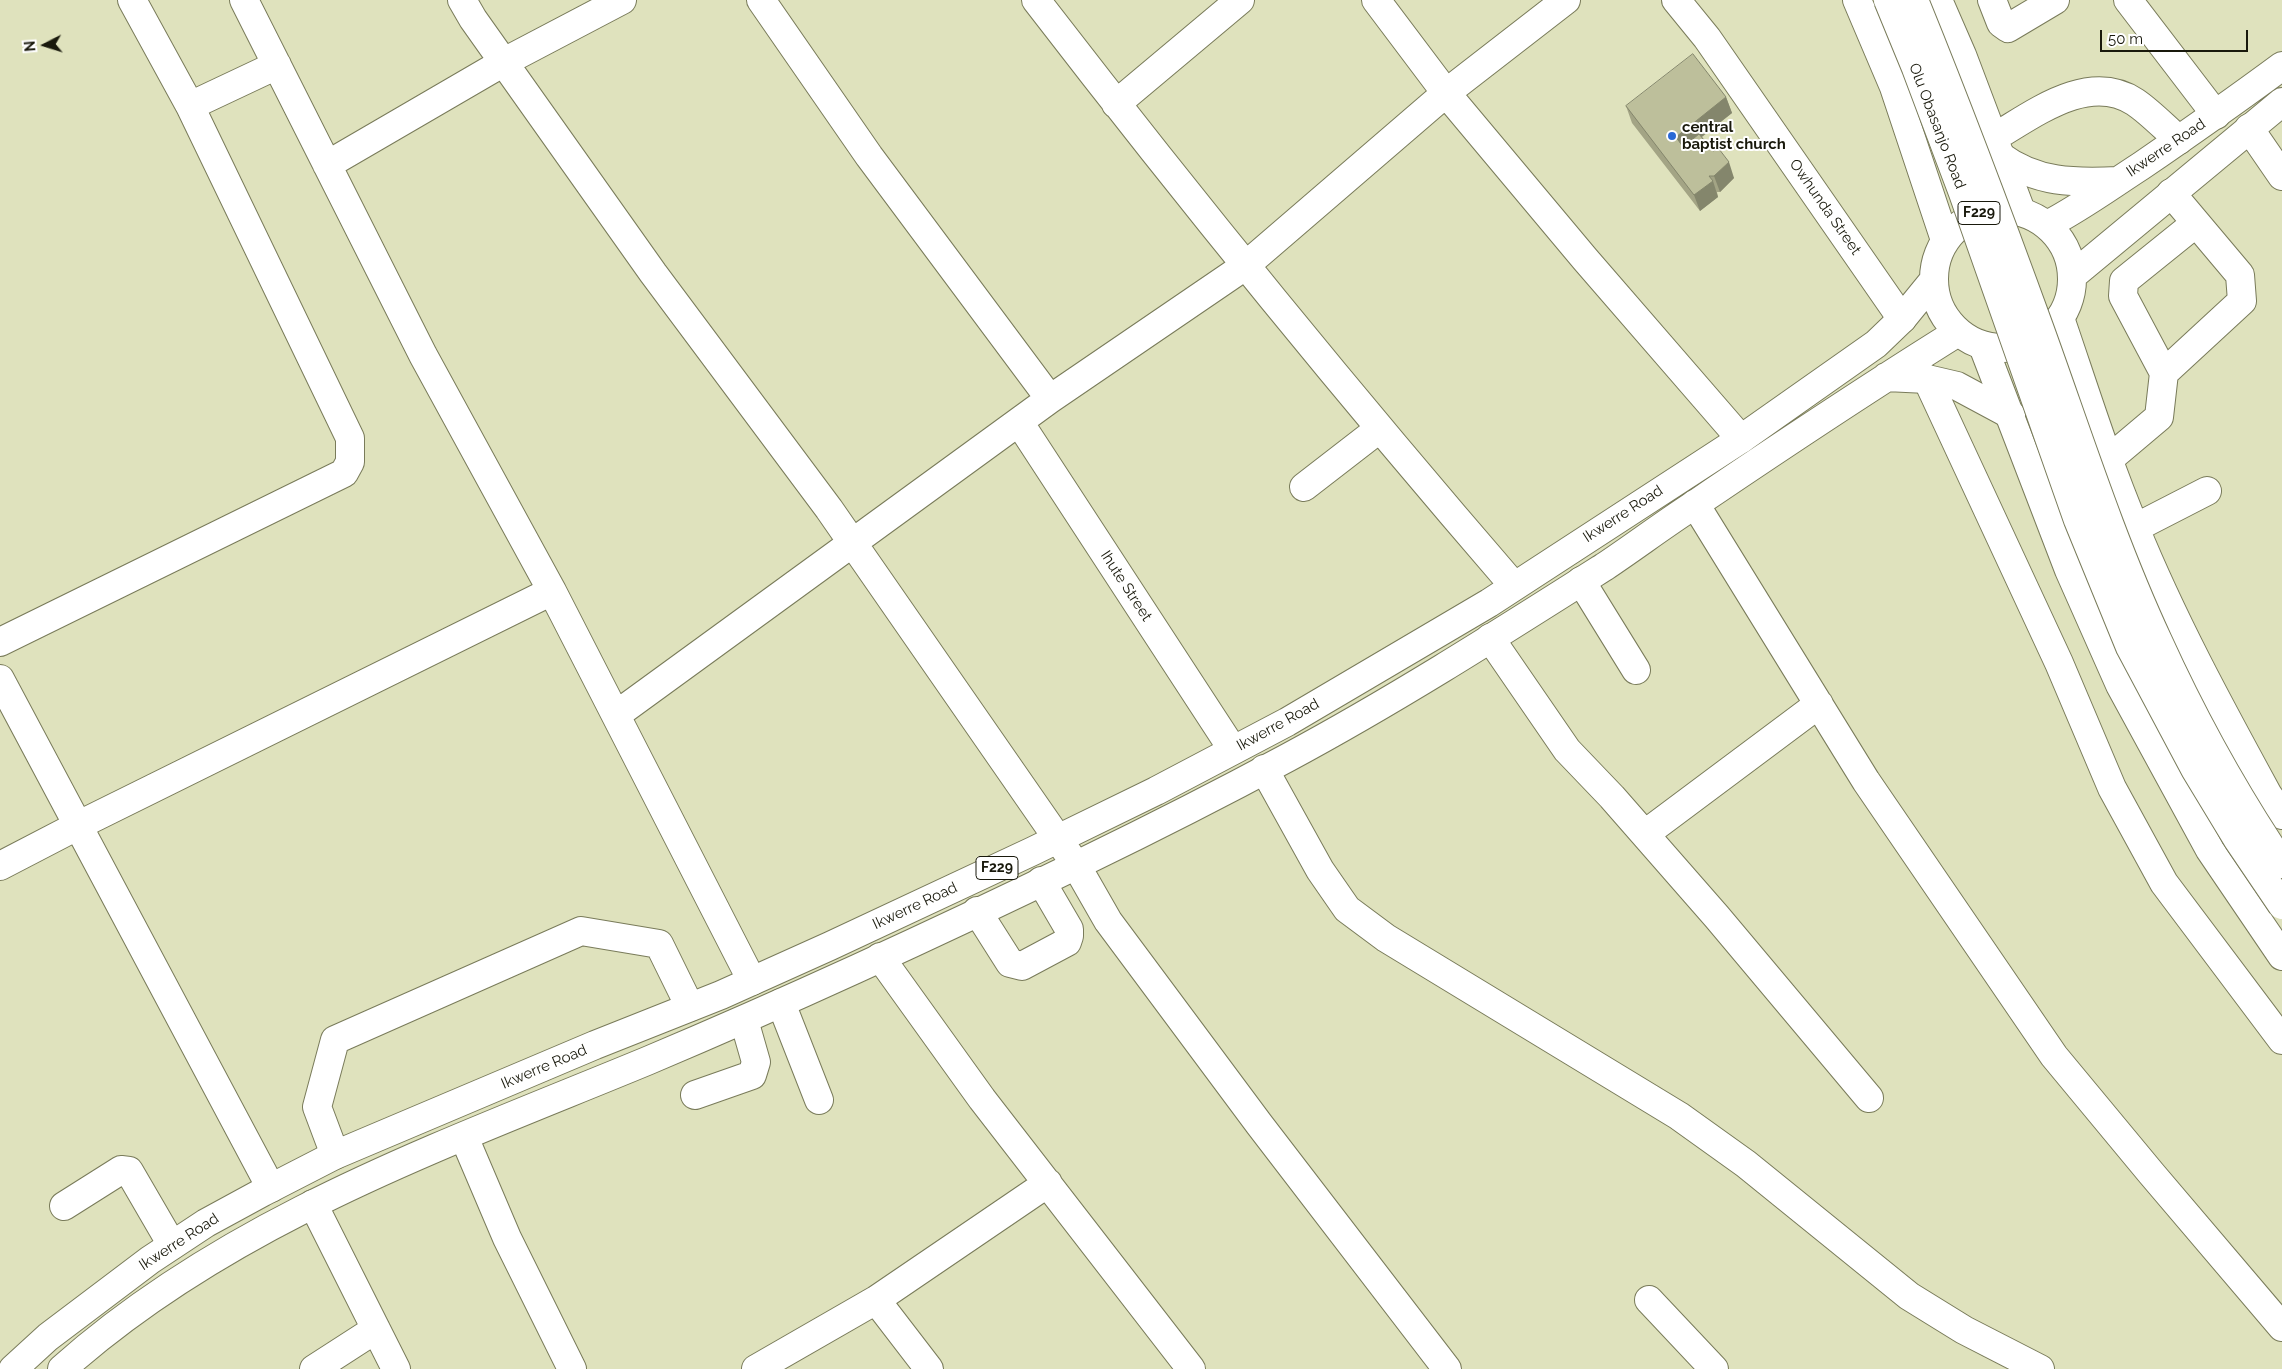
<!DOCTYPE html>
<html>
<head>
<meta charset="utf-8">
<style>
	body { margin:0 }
	#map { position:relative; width:2282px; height:1369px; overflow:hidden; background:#dfe2bd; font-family:Raleway,sans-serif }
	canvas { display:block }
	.north { position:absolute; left:20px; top:20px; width:50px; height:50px; -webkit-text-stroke:4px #fff; paint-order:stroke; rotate:265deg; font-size:14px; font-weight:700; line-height:20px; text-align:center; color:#19190c }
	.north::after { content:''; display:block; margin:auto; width:18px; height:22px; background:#19190c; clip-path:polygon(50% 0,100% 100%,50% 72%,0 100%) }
	.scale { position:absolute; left:2100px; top:30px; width:148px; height:22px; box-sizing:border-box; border:2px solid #19190c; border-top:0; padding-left:6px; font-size:15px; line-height:18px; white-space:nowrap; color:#19190c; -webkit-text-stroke:4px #fff; paint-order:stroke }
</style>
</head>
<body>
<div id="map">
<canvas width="2282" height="1369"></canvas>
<div class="north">N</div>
<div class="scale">50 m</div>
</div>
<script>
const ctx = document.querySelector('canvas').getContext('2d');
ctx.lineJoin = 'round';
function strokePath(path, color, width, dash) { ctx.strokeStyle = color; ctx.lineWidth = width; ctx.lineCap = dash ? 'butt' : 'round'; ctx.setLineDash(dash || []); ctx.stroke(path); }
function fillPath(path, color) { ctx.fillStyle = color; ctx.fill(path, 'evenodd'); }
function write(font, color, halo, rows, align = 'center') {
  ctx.font = font + ' Raleway,sans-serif'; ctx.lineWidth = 4; ctx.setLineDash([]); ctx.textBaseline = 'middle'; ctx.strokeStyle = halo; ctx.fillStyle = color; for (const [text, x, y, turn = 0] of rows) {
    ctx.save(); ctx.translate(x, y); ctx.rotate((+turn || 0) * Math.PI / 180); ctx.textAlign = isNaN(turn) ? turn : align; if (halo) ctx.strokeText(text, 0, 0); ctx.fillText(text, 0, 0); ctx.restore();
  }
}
const minor = new Path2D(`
	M244,0L423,355L552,591L752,981
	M462,0L473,19L653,273L829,509L1076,865L1108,921L1259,1124L1447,1369
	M761,0L869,156L1050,399
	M1036,0C1190,200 1349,395 1514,586
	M1376,0L1446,93L1585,259L1741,439
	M1676,0L1707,38L1902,319
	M1857,0L1894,87L1945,240
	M1938,0L1962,55L2021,211
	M1992,0L2001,23L2008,28L2055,0
	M2128,0L2216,115
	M1116,104L1240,0
	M190,106L277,65
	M2249,128L2282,176
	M1993,138C2033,115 2088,71 2135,102C2150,112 2165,128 2179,140
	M327,165L504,62L622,0
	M2060,318C2084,388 2106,459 2135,528C2173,621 2220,707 2268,795L2282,815
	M1983,346L2069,570L2120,685L2210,850L2282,956
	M2164,373L2123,296L2124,281L2196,223
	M1927,379L2059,663L2112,788L2164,883L2282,1040
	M1019,422L1233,750
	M2108,460L2159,417L2164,373L2242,301L2240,275L2171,193
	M1304,487L1379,429
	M1695,504L1866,781L2054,1056L2151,1173L2282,1327
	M2135,528L2207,491
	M1581,581L1636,670
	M1490,638L1567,750L1612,797L1717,917L1869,1098
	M0,642L344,473L350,462V438L190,106L132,0
	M0,679L271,1188
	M616,715L1050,399L1245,266L1446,93L1566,0
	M1264,769L1320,870L1347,909L1386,938L1679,1116L1746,1164L1909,1296L1964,1330L2040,1369
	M1645,834L1819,704
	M0,866L77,826L552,591
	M977,911L1010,963L1022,966L1067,942L1069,936V929L1041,881
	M880,957L982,1099L1191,1369
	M781,1003L819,1100
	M695,1095L752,1075L756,1062L744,1020
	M464,1137L507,1238L572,1369
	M335,1155L317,1107L335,1040L581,931L659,944L690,1007
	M313,1204L396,1369
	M64,1206L121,1170L129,1171L172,1245
	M876,1300L929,1369
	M1649,1300L1714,1369
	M314,1369L376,1329
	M756,1369L876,1300L1048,1183`);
const major = new Path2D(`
	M2000,156C2036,183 2074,183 2118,181
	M1934 279a69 69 0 1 1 138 0a69 69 0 1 1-138 0Z
	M2047,225C2080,208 2110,186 2141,166C2189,133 2236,100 2282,66
	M2072,276L2282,102
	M1886,377L1927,379L1957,386L2011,415
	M13,1369L48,1337L150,1260L206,1223L263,1192L335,1155L595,1045L721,995L830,946L1033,851L1156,791L1287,722L1489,603L1741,439L1876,344L1902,319L1933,281
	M62,1369C229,1220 444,1145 647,1061C794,999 939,932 1083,862C1151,829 1220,794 1287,758C1395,700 1500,633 1604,567C1634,547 1663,525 1694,505C1781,446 1868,388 1958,332`);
const majorBridge = new Path2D(`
	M1888,0L1916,68L1963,193L2078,520L2130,647L2195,769L2238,840L2282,905
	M1914,0C1958,108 1999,217 2039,327C2077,432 2111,540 2158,641C2193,718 2235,794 2282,864`);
const wall = new Path2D(`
	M1726,97L1732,113L1702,137L1734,178L1720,192H1717L1718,197L1700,211L1632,123L1626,106Z`);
const shadedWall = new Path2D(`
	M1726,97L1732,113L1681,153L1676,137Z
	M1729,162L1734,178L1720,192L1714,176Z
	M1713,181L1718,197L1700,211L1694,195Z`);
const building = new Path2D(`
	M1693,54L1726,97L1676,137L1683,147L1699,134L1713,151L1719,149L1729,162L1714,176H1709L1713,181L1694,195L1626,106Z`);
const markers = [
	[1672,136,5,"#2a69d6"]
];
const shields = [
	[1979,213,42],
	[997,868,42]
];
const shieldNames = [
	["F229",1979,213],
	["F229",997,868]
];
const streetNames = [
	["Olu Obasanjo Road",1937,126,69],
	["Ikwerre Road",2166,148,-34],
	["Owhunda Street",1825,207,55],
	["Ikwerre Road",1623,514,-33],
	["Ihute Street",1126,586,57],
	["Ikwerre Road",1278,725,-29],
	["Ikwerre Road",915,906,-25],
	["Ikwerre Road",544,1067,-23],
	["Ikwerre Road",179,1242,-33]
];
const poiNames = [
	["central",1682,127],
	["baptist church",1682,144]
];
strokePath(minor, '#797b5a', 30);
strokePath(major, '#797b5a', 30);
strokePath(minor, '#fff', 28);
strokePath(major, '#fff', 28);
strokePath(majorBridge, '#797b5a', 30, []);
strokePath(majorBridge, '#fff', 28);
fillPath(wall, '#a3a485');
fillPath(shadedWall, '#84866c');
fillPath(building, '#bdbf9b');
strokePath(building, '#84866c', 1);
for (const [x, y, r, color] of markers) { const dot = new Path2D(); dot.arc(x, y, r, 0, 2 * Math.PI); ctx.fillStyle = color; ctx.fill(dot); strokePath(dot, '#fff', 2); }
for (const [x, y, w] of shields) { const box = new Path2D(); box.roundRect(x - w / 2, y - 11.5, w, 23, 4); ctx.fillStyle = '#fff'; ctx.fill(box); strokePath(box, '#19190c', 1); }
write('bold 14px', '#19190c', null, shieldNames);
write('15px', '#19190c', '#fff', streetNames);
write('bold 15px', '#19190c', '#fff', poiNames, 'left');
</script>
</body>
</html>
